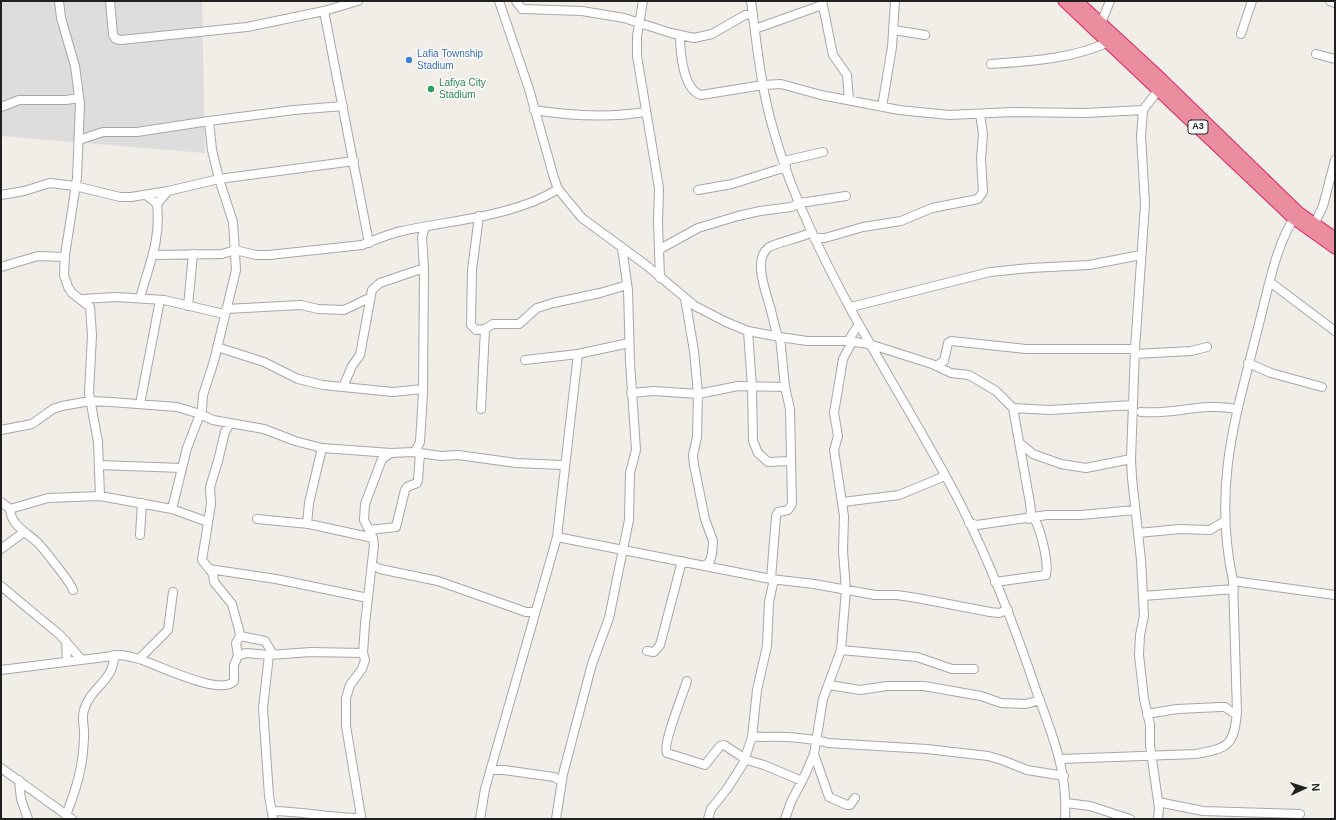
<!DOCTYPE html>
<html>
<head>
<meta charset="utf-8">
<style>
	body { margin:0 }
	#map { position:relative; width:1336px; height:820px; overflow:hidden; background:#f1ede7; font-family:Arial,sans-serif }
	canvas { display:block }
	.frame { position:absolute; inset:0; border:2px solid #202020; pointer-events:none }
	.north { position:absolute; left:1284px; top:768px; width:40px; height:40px; -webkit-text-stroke:3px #fff; paint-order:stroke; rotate:86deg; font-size:11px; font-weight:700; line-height:16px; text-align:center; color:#202020 }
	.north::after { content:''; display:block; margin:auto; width:14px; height:18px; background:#202020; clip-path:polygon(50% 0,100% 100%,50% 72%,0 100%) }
</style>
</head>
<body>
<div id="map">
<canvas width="1336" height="820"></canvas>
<div class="frame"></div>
<div class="north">N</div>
</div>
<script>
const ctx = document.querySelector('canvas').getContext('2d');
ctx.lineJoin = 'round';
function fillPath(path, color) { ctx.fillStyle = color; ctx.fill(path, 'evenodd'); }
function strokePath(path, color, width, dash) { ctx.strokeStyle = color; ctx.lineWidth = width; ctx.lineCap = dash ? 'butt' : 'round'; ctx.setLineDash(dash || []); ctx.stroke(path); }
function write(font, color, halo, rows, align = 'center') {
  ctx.font = font + ' Arial,sans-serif'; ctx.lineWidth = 3; ctx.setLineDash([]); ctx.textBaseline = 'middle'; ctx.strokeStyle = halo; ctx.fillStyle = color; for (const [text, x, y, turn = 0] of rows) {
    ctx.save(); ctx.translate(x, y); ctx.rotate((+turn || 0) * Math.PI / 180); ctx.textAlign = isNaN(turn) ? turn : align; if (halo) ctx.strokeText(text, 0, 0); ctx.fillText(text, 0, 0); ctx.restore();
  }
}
const residential = new Path2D(`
	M1,1H202L205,153L1,136Z`);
const minor = new Path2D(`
	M59,1L61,18L75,66L80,104L77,178L65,255L64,275L68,287L72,293L90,307L92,335L89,393L98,442L100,496
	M110,1L113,35L116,39L121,40L247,27L324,11L358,1
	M499,1L529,89L554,178L558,189L582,218L646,265L695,306L726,322L748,331L780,337L807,341H848L869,344L932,364L951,373L969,375L996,391L1013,408L1030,503L1031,512L1029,519
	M516,1L522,9L582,11L624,18L671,33L694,38L712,34L745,15L753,14
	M643,1L637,36V56L659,188L658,223L660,278
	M751,1C757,45 761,90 774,132C783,164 796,198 810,228C853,324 913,412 961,505C991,565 1015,627 1036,690C1052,735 1068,770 1065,819
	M822,1L833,55L847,75L849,100
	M1330,1L1335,3
	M324,11L369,243
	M1101,23L1110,1
	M755,29L822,5
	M894,30L925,35
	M1241,34L1252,1
	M680,35C680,51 683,90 701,95L763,85L781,84L821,95L899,110L949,115L1012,112L1085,113L1143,110
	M1316,54L1335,59
	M991,64C1032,61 1071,59 1109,42
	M1,107L19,100H66L79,98
	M882,107L892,47L895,1
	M534,110C572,116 608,118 645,112
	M209,121L294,110L343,106
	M784,161L823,152
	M698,190L732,184L786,167
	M1,195L24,191L50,183L75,186L120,197H131L168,191L219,179L212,150L209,121L137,132H103L79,140
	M146,195L157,204L168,191
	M1297,214C1277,240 1268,289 1260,320C1237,413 1212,483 1233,581L1335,595
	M479,216L472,270L471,325L476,330L485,329L493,324H519L537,308L553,303L600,293L627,285
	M1315,223L1323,206L1335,160
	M814,238H825L863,227L901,221L932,208L978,199L983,192L981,159L983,134L980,114
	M660,249L698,228L738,216L760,211L791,207L800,203L846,196
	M154,255L222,254L235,250L256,255H269L362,245C375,240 388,234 402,231C452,220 516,216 558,189
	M1,267L38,256L65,257
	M1270,282L1335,331
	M140,298C149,264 161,241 157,204
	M685,298L694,351L698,394L697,437L693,455L694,465L705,519L713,541L712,554L710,561L705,566
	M82,299L116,297L164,300L224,314
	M188,306L193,254
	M851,307L990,272L1030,268L1089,265L1141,255
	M226,309L301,305L318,309L344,310L369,298
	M748,331L752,387L753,441L758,453L768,462L790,461
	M778,336C774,326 773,317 770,307C766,292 753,260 768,248C774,243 801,238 812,232
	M848,341L859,324
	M217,347L264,362L298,379L323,385L393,392L423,389
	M1135,354L1191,351L1207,347
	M525,360L578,354
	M1248,363L1271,373L1322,387
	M936,366L944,361L948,343L951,341L1026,349H1135
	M343,387L352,366L360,355L372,290L380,283L424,268
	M631,393L654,391L698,394L738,386L785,387L780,337
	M140,404L160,300
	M1013,408L1050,410L1133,405
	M481,409L485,329
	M1141,412C1173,415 1204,402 1236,409
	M230,423L225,432L218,461L210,487L211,504L202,560L213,574L214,582L232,604L239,630L240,636L236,643L238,656
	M1,430L32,424L53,409L62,406L90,401L111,402L177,407L200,414L213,420L264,429L295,441L322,448L391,453L413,452L416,450L420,442L423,393L424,268L422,237L425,227
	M1021,444L1033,454L1061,464L1086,468L1131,459
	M413,452L441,456L458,455L516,463L562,465L565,463
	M99,465L182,468
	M1,502L10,509L48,498L100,496L172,509L208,522
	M843,502L899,495L945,476
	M10,509C11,525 26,532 37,542C43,548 71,583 73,590
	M172,509L187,448L202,409L203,395L214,361L236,270L233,222L219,179L354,161
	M257,519L309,524L373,538
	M969,523L977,525L1047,515H1081L1135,510
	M307,524L309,503L322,448
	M369,530L396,527L405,490L407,487L417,483L418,480L420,453
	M1138,533L1180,529L1210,530L1225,521
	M140,535L142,503
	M557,537L771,579L814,584L875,595H897L917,598L990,612L999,613L1008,610
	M1,549L24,532
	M372,565L380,569L438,581L526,612H534
	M209,569L276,579L368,598
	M771,579L776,516L778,512L788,510L792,504L790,409L785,387
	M995,582L1046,575C1049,562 1040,525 1032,515
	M1,586L60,635L81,659
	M1143,596L1234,589
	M240,636L265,641L273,654
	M66,641L67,661
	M841,650L917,657L952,669H974
	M647,651L654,652L660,645L682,561
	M269,655L311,652L363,653
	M139,659L168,630L173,592
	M1,670L121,655C127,656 133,657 139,659C156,664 221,697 234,681V665L238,656L246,653L269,655L263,708L269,796L273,819
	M687,681C683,694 662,745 667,753L705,765L720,746L724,745L747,760L764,765L802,781
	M829,685L860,690L887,686H924L981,696L1001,703L1026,704L1040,700
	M1147,714L1177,709L1221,707H1225L1232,712
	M752,736C764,738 775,736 787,737C801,738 815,739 828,743L927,749L988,756L1002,760L1027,770L1064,776
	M814,754L829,797L847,805H850L855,798
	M1060,759L1196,754C1228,748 1234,746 1237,712L1233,581
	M1,768L72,819
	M491,770H504L554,777L561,781
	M19,780L21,799L28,819
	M1158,802L1203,811L1300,814
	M1066,803L1090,806L1130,819
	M272,811C301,811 330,818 358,818L361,816L346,726V698L350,685L362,669L365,660L363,653L365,624L374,545L373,538L364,520L365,504L382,459L391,453
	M66,815C77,787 83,767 84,737C85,728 81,719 84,710C91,686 114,682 114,655
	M480,819L485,789L557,537L578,354L629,343
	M556,819L563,774L592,664L609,618L629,520L630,473L636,450L630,362L628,290L622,248
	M708,819L711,809L727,789L743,764L752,737L757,690L767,646L769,602L774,579
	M785,819L791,802L805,775L814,754L823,699L841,650L846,590L843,551L844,516L834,450L838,436L834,413L843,359L852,342
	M1158,819L1159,808L1150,745V725L1144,699L1139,655L1140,635L1144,616L1141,560L1132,478L1131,459L1135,349L1145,204L1141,136L1143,110L1159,89`);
const highway = new Path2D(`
	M1064,1L1293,218L1335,248
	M1077,1L1154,72L1298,212L1335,238`);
const markers = [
	[409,60,4,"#3f7fe0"],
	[431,89,4,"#2e9e5b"]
];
const shields = [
	[1198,127,20]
];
const shieldNames = [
	["A3",1198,127]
];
const shopNames = [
	["Lafia Township",417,54],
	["Stadium",417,66]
];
const leisureNames = [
	["Lafiya City",439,83],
	["Stadium",439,95]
];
fillPath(residential, '#dedddd');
strokePath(minor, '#a7a7a7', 10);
strokePath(highway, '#e02366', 13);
strokePath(minor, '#fff', 8);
strokePath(highway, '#ea8d9f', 11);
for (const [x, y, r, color] of markers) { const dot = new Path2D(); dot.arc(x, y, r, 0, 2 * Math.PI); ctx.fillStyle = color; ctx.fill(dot); strokePath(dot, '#fff', 1.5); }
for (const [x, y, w] of shields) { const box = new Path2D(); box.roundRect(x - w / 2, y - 7, w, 14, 3); ctx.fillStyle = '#fff'; ctx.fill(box); strokePath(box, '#202020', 1); }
write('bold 9px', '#202020', null, shieldNames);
write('10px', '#366cbe', '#fff', shopNames, 'left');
write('10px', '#27864d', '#fff', leisureNames, 'left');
</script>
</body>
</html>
